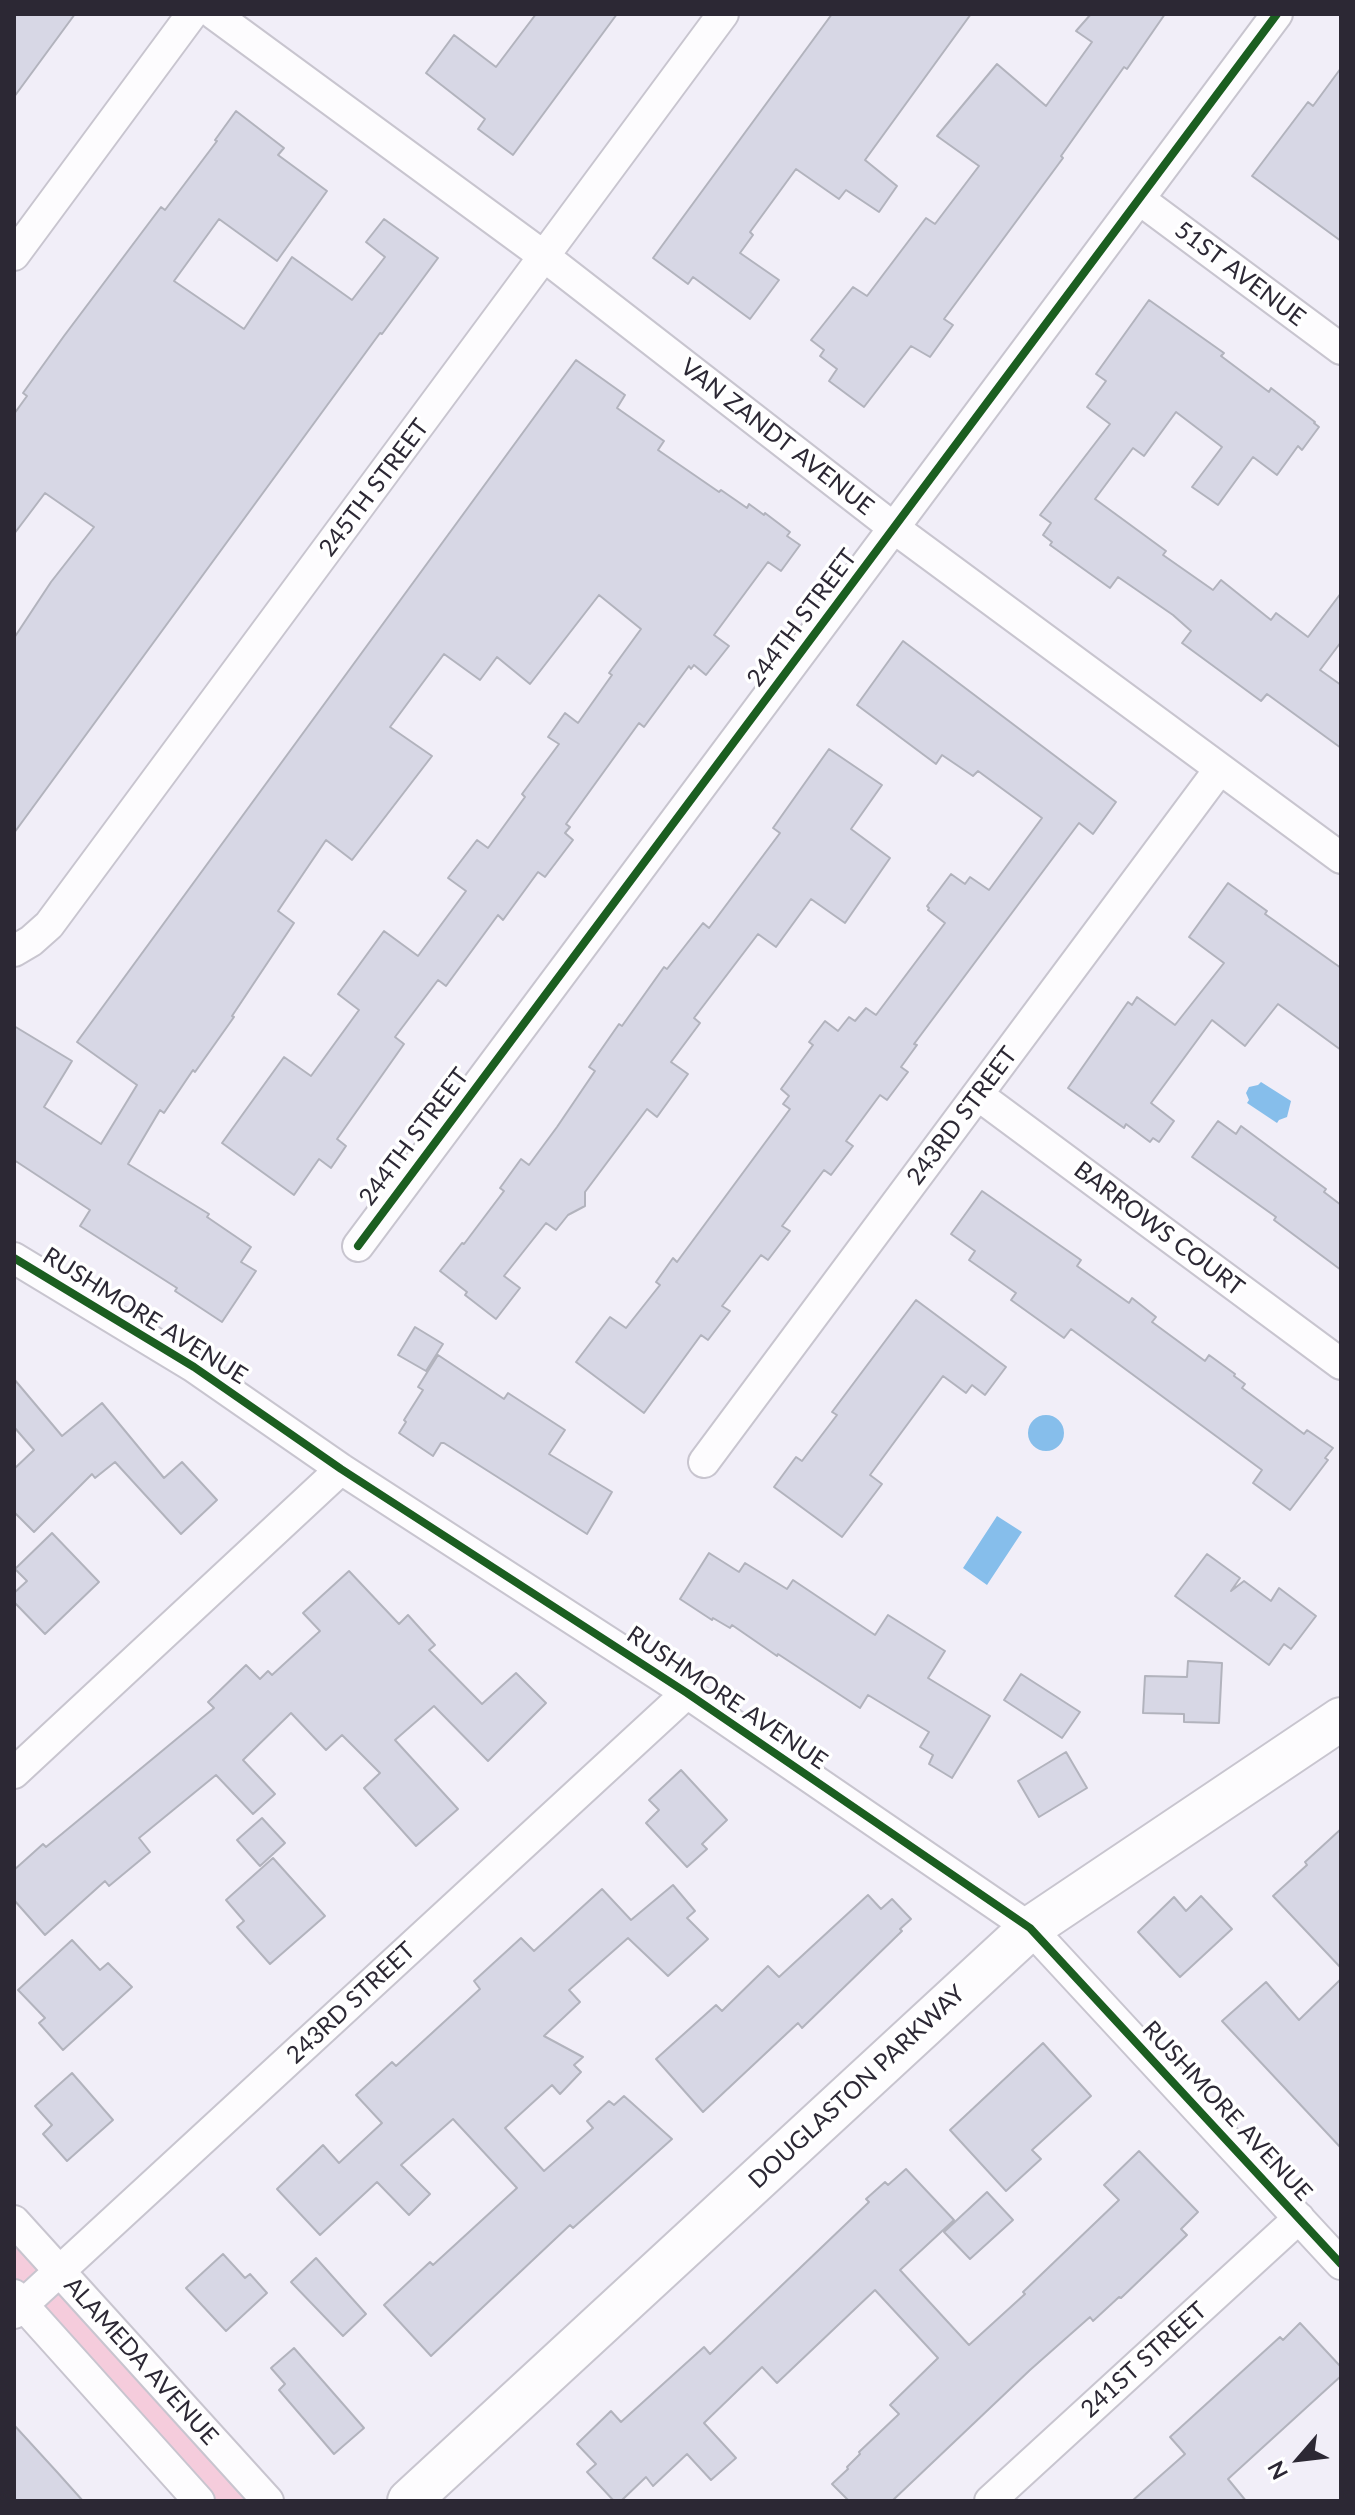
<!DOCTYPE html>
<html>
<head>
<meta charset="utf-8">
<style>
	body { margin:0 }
	#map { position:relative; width:1355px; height:2515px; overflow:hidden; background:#f1eef8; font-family:Lato,sans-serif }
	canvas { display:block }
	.frame { position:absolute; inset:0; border:16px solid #2c2834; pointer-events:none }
	.north { position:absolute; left:1259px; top:2419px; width:80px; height:80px; -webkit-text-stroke:6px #fff; paint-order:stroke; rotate:242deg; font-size:22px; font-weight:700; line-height:32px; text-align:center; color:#2c2834 }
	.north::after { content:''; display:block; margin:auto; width:28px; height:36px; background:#2c2834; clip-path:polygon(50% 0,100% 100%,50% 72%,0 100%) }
</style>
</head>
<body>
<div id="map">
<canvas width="1355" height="2515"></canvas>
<div class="frame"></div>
<div class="north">N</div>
</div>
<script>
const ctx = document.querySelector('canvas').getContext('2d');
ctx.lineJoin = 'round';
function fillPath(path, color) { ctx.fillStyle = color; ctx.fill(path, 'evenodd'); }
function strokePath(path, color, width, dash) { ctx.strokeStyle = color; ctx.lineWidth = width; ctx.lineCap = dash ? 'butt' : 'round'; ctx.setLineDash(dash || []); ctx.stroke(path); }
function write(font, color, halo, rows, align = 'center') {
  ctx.font = font + ' Lato,sans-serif'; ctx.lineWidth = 7; ctx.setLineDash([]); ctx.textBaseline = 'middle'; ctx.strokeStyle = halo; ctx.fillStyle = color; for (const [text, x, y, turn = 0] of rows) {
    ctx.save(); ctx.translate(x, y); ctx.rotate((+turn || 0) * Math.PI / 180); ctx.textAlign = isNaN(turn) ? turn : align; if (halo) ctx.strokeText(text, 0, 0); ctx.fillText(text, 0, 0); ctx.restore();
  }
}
const green = new Path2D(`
	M14,2232L256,2501H211L14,2287Z`);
const water = new Path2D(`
	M1261,1082L1291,1101L1287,1117L1279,1120L1277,1123L1247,1103L1249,1100L1246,1093L1249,1087L1258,1085Z
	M1028 1433a18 18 0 1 1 36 0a18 18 0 1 1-36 0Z
	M997,1516L1022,1532L987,1585L963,1568Z`);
const building = new Path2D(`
	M14,14H75L14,97Z
	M536,14H617L513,155L478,129L485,119L426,73L454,35L496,67Z
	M832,14H971L865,160L897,186L879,212L846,190L839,199L796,169L750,232L753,235L740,253L779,280L750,319L693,277L688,284L653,258Z
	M1091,14H1165L1127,69L1124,67L1061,156L1063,158L944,319L953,325L930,357L911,346L864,407L829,381L837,369L820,356L824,350L811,340L853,287L867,296L926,218L935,224L979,166L937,136L997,64L1046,106L1092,42L1076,31Z
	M1341,68V241L1252,176L1308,102L1313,106Z
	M236,111L284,148L278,155L327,191L277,261L219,219L174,281L244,329L292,257L352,300L385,257L366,242L384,219L438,258L382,334L380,333L14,833V638L51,582L94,527L45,493L14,534V414L27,396L23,393L64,336L161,207L165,210L217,141L215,140Z
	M1149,300L1224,353L1221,356L1269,392L1271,388L1315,422L1314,423L1319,427L1302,450L1298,446L1277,475L1253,457L1218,505L1192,487L1222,447L1176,412L1144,456L1133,448L1095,499L1166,551L1163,555L1213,590L1221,580L1271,620L1276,613L1308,637L1341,593V642L1320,670L1341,685V748L1267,694L1261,701L1182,643L1191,631L1173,615L1118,577L1110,588L1050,545L1052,542L1043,535L1051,523L1040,515L1110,424L1087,407L1106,381L1096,374Z
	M576,360L625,395L617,408L664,441L658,450L719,492L721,490L747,508L749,504L764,515L765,513L790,532L787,536L800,545L781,571L768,562L714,635L729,646L706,675L694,665L691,669L689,666L644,727L639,723L566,824L570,827L565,833L573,840L545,877L538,872L503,920L498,915L446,986L438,980L395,1037L404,1044L337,1139L346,1146L331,1168L319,1159L294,1195L222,1143L284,1057L311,1076L359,1010L338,994L384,931L418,956L466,891L448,878L477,840L488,848L525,797L522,794L559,744L548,737L565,713L578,723L612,675L609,673L641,629L599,595L530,684L497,657L480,680L444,654L390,727L432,756L352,860L326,840L278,911L294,923L232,1016L234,1017L195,1072L193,1070L164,1113L160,1110L128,1164L209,1214L207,1217L251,1247L241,1262L256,1271L222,1322L175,1291L177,1288L80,1226L90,1210L14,1160V1026L72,1061L44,1107L101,1144L137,1085L77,1042Z
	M903,641L1116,802L1093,834L1079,823L914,1044L917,1045L901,1067L908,1072L887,1100L880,1095L846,1141L853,1146L831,1175L824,1170L782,1226L790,1231L768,1260L761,1255L722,1306L730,1311L708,1340L701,1335L644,1413L576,1362L610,1317L626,1328L660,1285L656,1282L673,1258L677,1262L790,1109L783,1104L789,1096L781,1089L813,1045L809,1042L825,1021L838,1031L849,1017L855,1021L866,1008L876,1015L945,923L928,910L929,908L927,906L951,874L965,884L970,877L989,890L1042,818L978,771L973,776L942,755L936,764L857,705Z
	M829,749L882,785L851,829L890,858L845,923L811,899L776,947L758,934L694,1018L700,1023L671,1062L688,1074L657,1117L647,1109L585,1192V1206L568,1215L556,1230L546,1223L504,1276L520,1288L496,1319L465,1295L467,1292L440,1271L462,1243L464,1244L504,1191L500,1188L521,1159L529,1165L557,1127L595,1071L589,1067L619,1024L622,1026L664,967L667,969L703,923L709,928L780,833L773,828Z
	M1228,883L1267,911L1265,914L1341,968V1050L1278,1004L1245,1046L1212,1020L1151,1103L1174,1121L1159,1142L1153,1138L1150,1142L1126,1124L1124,1128L1068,1088L1128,1002L1132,1005L1137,997L1175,1025L1224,963L1189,937Z
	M1218,1121L1236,1134L1241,1126L1326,1189L1324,1192L1341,1205V1270L1274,1220L1276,1217L1192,1157Z
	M982,1191L1081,1260L1077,1266L1129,1303L1132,1298L1156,1317L1152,1322L1205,1361L1209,1355L1235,1374L1234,1376L1245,1384L1242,1388L1304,1434L1307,1430L1333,1448L1325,1458L1328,1460L1290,1510L1253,1483L1262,1470L1071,1329L1064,1338L1011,1300L1016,1293L969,1260L975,1251L951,1234Z
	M916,1300L1006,1367L985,1395L972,1385L966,1393L943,1376L870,1475L882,1484L842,1537L774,1487L796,1457L802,1461L837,1415L832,1412Z
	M415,1327L443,1344L426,1371L398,1355Z
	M438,1355L504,1399L508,1393L565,1430L549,1454L612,1492L587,1534L444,1443H441L433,1456L399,1433L406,1422L404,1420L423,1390L418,1387Z
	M14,1379L62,1436L102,1403L164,1478L182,1462L217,1500L181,1534L115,1462L95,1478L92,1474L34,1532L14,1512V1469L34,1450L14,1427Z
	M52,1533L99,1582L45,1634L14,1602V1593L27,1581L15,1569Z
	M709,1553L739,1572L745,1563L787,1589L793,1580L875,1635L888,1615L945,1651L928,1678L990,1716L952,1778L929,1764L933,1755L920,1747L929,1732L868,1695L860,1708L778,1654L777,1656L732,1625L730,1628L713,1618L712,1620L680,1599Z
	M1207,1554L1240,1578L1231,1591L1244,1581L1271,1601L1279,1588L1316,1616L1291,1649L1284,1644L1269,1665L1175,1596Z
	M349,1571L399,1624L408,1615L435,1645L429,1650L482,1704L516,1673L546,1703L488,1761L434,1706L395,1740L458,1809L416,1846L364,1788L380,1773L342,1735L326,1750L291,1713L243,1760L275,1794L253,1814L216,1775L139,1838L150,1852L109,1886L105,1881L45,1935L14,1900V1870L43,1844L46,1847L214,1708L208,1702L246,1665L260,1679L268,1671L272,1675L320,1631L303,1613Z
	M1188,1661L1222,1663L1219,1723L1184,1722V1714L1143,1713L1145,1676L1187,1677Z
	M1021,1674L1080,1712L1062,1738L1004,1700Z
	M1066,1752L1087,1788L1039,1817L1018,1781Z
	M681,1770L727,1820L702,1844L707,1849L687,1867L646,1823L659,1810L649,1800Z
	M262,1818L285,1843L260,1866L237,1840Z
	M1341,1829V1968L1273,1896L1307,1865L1305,1862Z
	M273,1858L325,1916L270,1964L237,1927L244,1921L226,1900Z
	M673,1885L695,1911L687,1918L708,1939L668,1976L628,1938L569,1990L580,2002L544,2036L583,2057L574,2065L581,2072L560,2094L552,2085L505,2128L544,2171L593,2128L587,2121L609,2101L614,2105L624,2096L672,2139L573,2228L570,2225L431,2356L384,2305L430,2262L433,2265L517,2188L453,2119L401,2165L430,2194L409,2215L377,2182L320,2235L277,2189L323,2145L339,2163L382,2123L356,2095L392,2062L396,2066L480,1989L474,1981L521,1938L534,1951L602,1889L631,1920Z
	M868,1895L881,1909L892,1899L911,1919L900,1929L902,1931L802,2028L798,2023L703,2112L656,2059L716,2005L722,2011L768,1966L779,1977Z
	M1201,1896L1232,1929L1180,1977L1138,1932L1174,1897L1186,1911Z
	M72,1940L100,1970L108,1963L132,1987L63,2050L39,2023L45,2018L18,1990Z
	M1341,1979V2148L1222,2021L1266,1982L1299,2020Z
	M1043,2043L1091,2096L1032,2150L1041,2159L1006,2191L950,2130Z
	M72,2073L113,2120L67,2161L43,2134L52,2125L35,2106Z
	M1139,2151L1198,2212L1181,2229L1187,2235L1121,2298L1119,2297L1093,2321L1090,2317L1030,2370L892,2501H849L832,2484L848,2469L847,2467L860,2454L859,2452L899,2414L890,2405L938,2358L875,2290L777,2383L762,2367L704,2423L736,2458L711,2480L687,2454L653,2486L646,2477L621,2501H614L587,2472L596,2464L577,2444L611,2411L621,2422L704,2347L710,2354L869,2202L866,2199L885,2182L888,2185L906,2169L954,2220L900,2270L969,2345L1025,2294L1023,2292L1119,2200L1104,2185Z
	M987,2192L1013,2220L970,2259L944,2232Z
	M223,2254L245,2278L250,2274L267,2293L226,2331L186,2288Z
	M316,2258L366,2314L343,2336L291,2282Z
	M1300,2323L1341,2367V2376L1228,2479L1246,2501H1132L1185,2454L1170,2437L1280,2337L1283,2340Z
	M294,2348L364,2428L334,2454L279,2390L285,2384L271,2368Z
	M14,2425L57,2472L83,2501H14Z`);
const minor = new Path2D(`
	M214,14L545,257L894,528L1341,858
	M1139,199L1341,349
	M14,255L192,14
	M14,951L31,941L49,925L723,14
	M978,1095L1341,1364
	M358,1246L1277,14
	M14,1258L194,1367L341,1469L687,1693L1030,1928L1341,2264
	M704,1462L1219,770
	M14,1773L341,1469
	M14,2221L268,2501
	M14,2295L199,2501
	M14,2313L687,1693
	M990,2501L1299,2218`);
const secondary = new Path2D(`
	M409,2501L1030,1928L1341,1719`);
const cycleway = new Path2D(`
	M358,1246L1277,14
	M14,1258L194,1367L341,1469L687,1693L1030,1928L1341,2264`);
const streetNames = [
	["51ST AVENUE",1240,274,37],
	["VAN ZANDT AVENUE",777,437,38],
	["245TH STREET",374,488,-53],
	["244TH STREET",802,618,-53],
	["243RD STREET",962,1116,-53],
	["244TH STREET",414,1137,-53],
	["BARROWS COURT",1159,1229,37],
	["RUSHMORE AVENUE",145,1316,32],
	["RUSHMORE AVENUE",727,1698,34],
	["243RD STREET",351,2003,-43],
	["DOUGLASTON PARKWAY",857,2087,-43],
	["RUSHMORE AVENUE",1227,2111,47],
	["241ST STREET",1144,2360,-42],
	["ALAMEDA AVENUE",141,2361,48]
];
fillPath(green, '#f5ccdc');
fillPath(water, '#86beeb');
fillPath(building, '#d7d7e5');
strokePath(building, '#b2b3bd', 2);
strokePath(minor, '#c8c5cf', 34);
strokePath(secondary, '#c8c5cf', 46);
strokePath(minor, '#fdfcfe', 30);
strokePath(secondary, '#fdfcfe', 42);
strokePath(cycleway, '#1b5e20', 8);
write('24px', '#2c2834', '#fff', streetNames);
</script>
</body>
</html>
